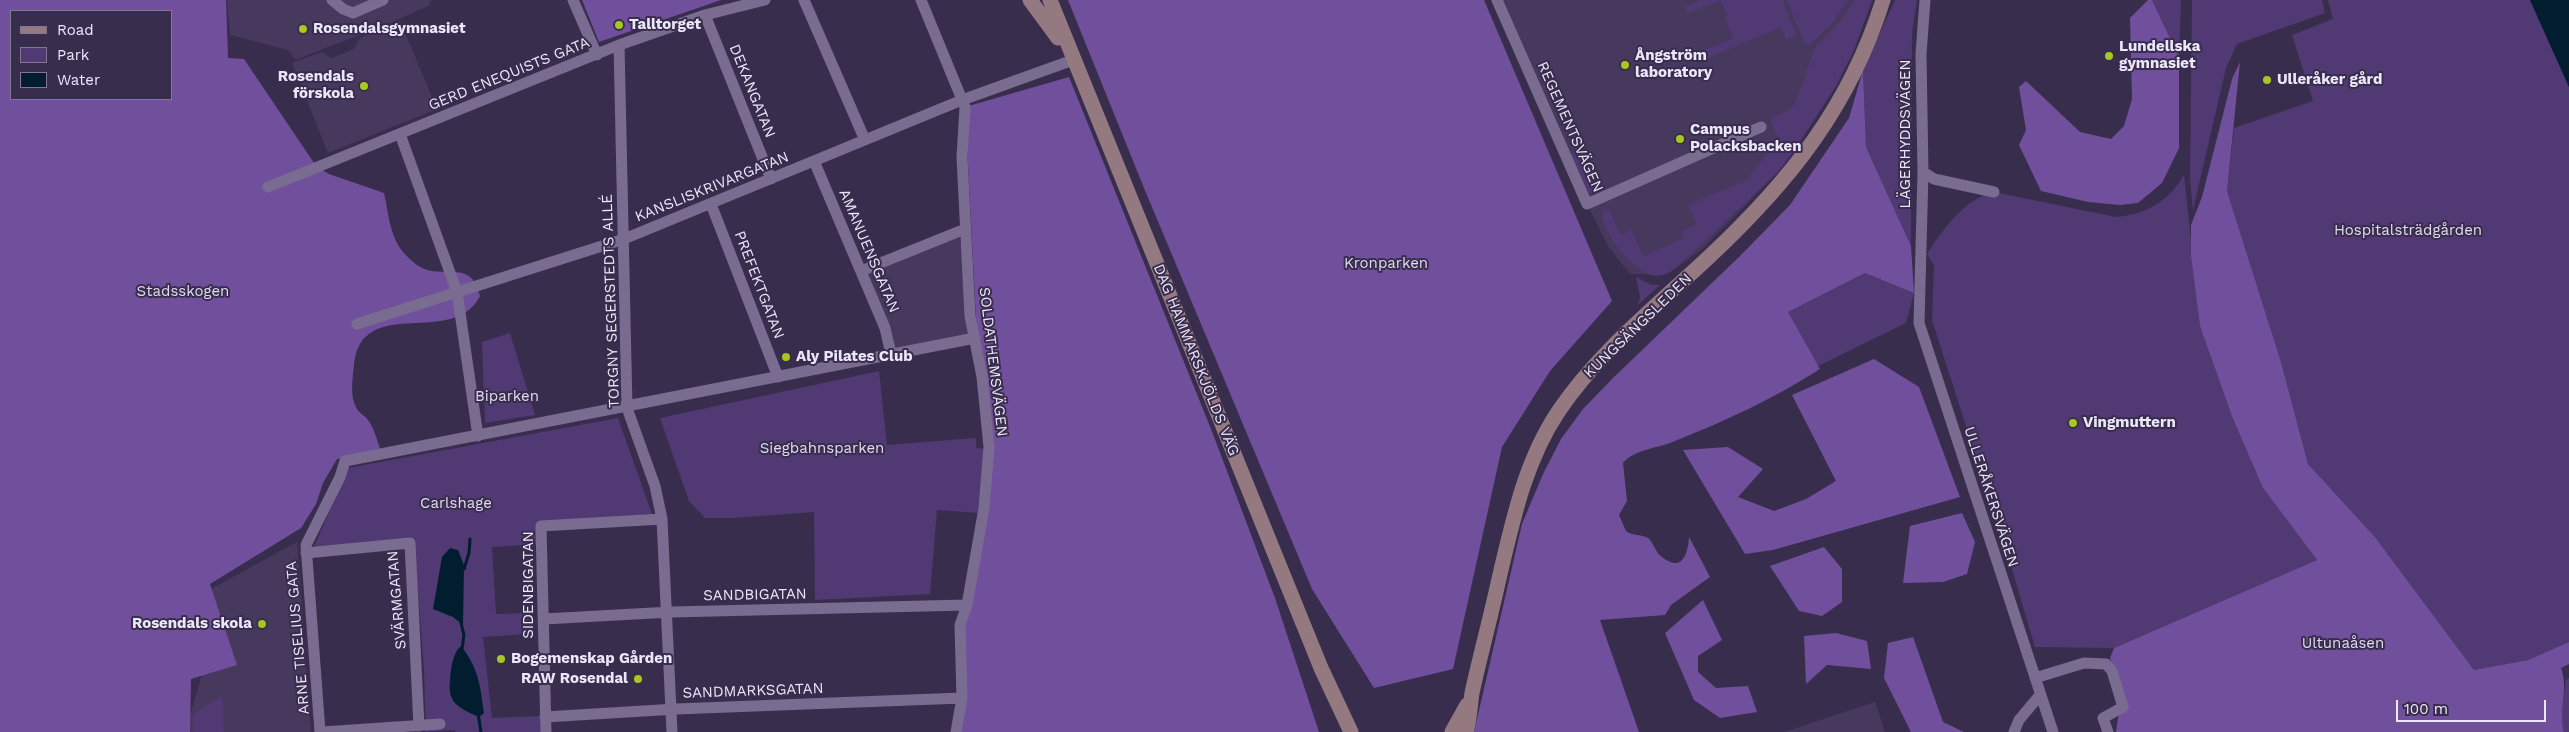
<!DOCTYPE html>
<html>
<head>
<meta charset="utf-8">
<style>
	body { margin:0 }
	#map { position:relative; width:2569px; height:732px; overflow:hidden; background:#392d4d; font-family:"Work Sans",sans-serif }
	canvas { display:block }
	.legend { position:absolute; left:10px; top:10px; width:162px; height:90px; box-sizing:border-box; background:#392d4d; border:1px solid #817792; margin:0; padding:6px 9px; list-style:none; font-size:15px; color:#ece6fa }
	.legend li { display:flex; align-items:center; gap:10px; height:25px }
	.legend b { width:25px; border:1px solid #817792 }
	.scale { position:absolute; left:2396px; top:700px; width:150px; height:22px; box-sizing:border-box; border:2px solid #ece6fa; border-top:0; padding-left:6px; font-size:15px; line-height:18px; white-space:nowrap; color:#ece6fa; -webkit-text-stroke:4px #392d4d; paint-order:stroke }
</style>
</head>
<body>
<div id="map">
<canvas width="2569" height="732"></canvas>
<ul class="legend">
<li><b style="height:6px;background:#957981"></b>Road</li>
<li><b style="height:14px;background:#513974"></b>Park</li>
<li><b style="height:14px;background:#021d30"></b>Water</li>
</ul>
<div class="scale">100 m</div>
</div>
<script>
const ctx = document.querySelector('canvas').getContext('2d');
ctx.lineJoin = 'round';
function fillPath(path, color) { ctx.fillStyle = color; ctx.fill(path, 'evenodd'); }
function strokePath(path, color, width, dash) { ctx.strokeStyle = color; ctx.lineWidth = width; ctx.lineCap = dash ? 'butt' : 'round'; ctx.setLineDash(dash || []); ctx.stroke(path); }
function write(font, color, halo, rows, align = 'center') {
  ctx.font = font + ' "Work Sans",sans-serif'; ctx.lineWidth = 4; ctx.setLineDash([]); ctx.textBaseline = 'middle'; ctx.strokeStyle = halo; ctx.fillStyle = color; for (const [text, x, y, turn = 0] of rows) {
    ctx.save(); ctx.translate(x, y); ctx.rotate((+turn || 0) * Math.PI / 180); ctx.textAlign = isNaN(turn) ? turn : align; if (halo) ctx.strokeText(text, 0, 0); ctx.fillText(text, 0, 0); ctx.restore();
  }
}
const built = new Path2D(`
	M227,0H432L428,6L390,23L295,60L288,50L230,35Z
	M1497,0H1872L1854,50L1836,86L1777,173L1701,250L1673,270L1649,274H1630L1608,246L1587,204Z
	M400,21L437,109L328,153L292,63L322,52L331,58L354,49L360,38Z
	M959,226L970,334L885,350L866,262Z
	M297,542L311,732H188V722L205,665L209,590Z
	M1875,702L1885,732H1784Z`);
const green = new Path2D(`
	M1701,0H1784L1785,8L1797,36L1786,40L1781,27L1708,58L1705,50L1733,38L1724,16L1728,14L1720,1L1688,13L1685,7Z
	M1787,0H1848L1834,21L1810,45H1805Z
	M1854,0H1872L1854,50L1836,86L1794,151L1777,173L1673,270C1667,274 1659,277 1651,275C1633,271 1596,228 1604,210L1608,208L1620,235L1631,230L1643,256L1684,238L1681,232L1697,224L1688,205L1741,182L1743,184L1767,154L1776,149L1779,141L1770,119L1789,109L1795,103L1816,46L1842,19Z
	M1895,0H1917L1912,33L1911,246L1866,147L1863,70Z
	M2152,0H2181L2179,58H2178Z
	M2192,0H2322L2325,13L2237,44L2226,68L2193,210L2190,180Z
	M2328,0H2530L2569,87V642L2528,660L2474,670L2375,537L2308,464L2281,362L2227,191L2234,128L2313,101L2292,35L2333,19Z
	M1574,152L1580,165L1589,161L1599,185L1605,183L1604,186L1591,193L1588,191L1571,153Z
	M2184,175L2200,326L2263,488L2317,560L2114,648L2035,647L1995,512L1993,510L1932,320L1934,265L1927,254C1944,228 1963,200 1994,192L2116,217C2147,214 2168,202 2184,175Z
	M1865,273L1914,293L1906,323L1818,366L1788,312Z
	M1636,277L1652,285H1660L1638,305L1640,297Z
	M510,333L535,415L485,423L482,342Z
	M879,371L887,445L976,438V448L987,449L980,513L937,510L930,594L815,600L814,512L734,518H705L689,501L660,418Z
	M618,418L652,514L543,523L544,544L492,547L496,614L529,613L530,634L483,637L492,718L541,716L542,732H455V730L426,732L424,670L414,541L314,547L348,468Z
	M2569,678V732H2564L2561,718L2566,680Z
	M222,696L224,732H193V714Z`);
const forest = new Path2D(`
	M0,0H226L228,58L244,59L316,166L329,174L384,193C389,214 389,234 403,252C410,260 421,270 432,271C456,274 472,265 480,296C453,349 363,293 354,364C353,376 351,388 353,399C358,417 363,411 370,423C375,431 378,443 381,452L337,459L323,483L316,504L301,528L210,584L237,665L191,679L190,732H0ZM11,11H171V99H11Z
	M582,0H721L599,42Z
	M1068,0H1484L1612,301L1550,371L1502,447L1453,669L1374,688L1312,589L1144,188Z
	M2148,0H2152L2179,58V148L2162,183L2138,203L2120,205L2088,202L2041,191L2019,145L2026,130L2019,87L2026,81L2080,132L2111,139L2124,126L2132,99L2130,18Z
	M2240,62L2227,191L2281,362L2308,464L2375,537L2474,670L2528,660L2569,642V664L2561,668C2569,689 2558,710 2564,732H2116L2121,698L2110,658L2114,648L2317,560L2263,488L2232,416L2200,326L2191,255V225L2202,197L2232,79Z
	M1863,70L1866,147L1911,246L1914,293L1865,273L1788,312L1820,369C1775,398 1725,421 1675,441C1659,448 1635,449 1623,463L1627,501L1619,515L1626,531C1632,536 1641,534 1648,538C1654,543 1655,552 1662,557C1682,573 1688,554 1689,537L1710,577L1671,605L1665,615L1600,620L1639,732H1474L1522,524L1543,474L1561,439L1583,409L1612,379L1740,256L1790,205L1849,118Z
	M1069,77L1211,429L1275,598L1319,732H956L959,644L988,471L977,338L965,107Z
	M1874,359L1919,387L1960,497L1773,550L1745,554L1683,450L1728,447L1763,469L1738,497L1774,511L1806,499L1836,481L1792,395Z
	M1962,513L1975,542L1967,574L1943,582L1903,583L1910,526Z
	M1824,547L1842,569V602L1822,616L1799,611L1770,566Z
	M1703,600L1722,640L1698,656V672L1716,688L1748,686L1757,712L1720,718L1694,700L1665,633Z
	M1836,633L1867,641L1871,669L1827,665L1806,684L1804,636Z
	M1913,637L1943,722L1964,732H1911L1884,678L1888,643Z`);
const water = new Path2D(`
	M2530,0H2569V87Z
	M450,548L458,550L464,565L463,625L453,617L433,609L442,557Z
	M461,646C479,669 480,685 484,713L479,717C451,705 447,700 451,670C452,663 455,650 461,646Z`);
const stream = new Path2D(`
	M464,569L469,553L470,539
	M461,623L464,635L462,649
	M478,713L481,732`);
const street = new Path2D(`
	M332,0L343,9L353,13L383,0
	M573,0L597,55
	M804,0L865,140
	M921,0L965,107L962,157L970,316L982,377L989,447L984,508L967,605L960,625L962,698L956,732
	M1497,0L1587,204L1761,127
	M1925,0L1921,54L1923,172L1919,323L2053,732
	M705,15L771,179
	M619,45L627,408L655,486L662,519L672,732
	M400,134L457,292L478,436
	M814,161L885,328L891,354
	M1923,172L1934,179L1994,192
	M268,187L619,45L705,15L765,0
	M711,204L778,377
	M861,271L965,229
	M357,324L624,239L962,100L1073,60
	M306,553L410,543L419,726
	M544,619L671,612L967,605
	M2035,678L2084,663L2106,664L2112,671L2123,707L2103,718L2108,732
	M545,717L676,709L962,698
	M320,732L306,545L340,477L345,461L975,338
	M323,732L440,724
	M546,732L541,526L662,519
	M2014,732L2019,720L2040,695`);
const secondary = new Path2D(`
	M1030,0L1058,38
	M1050,0L1321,668L1351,732
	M1452,732L1467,705
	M1466,732C1470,719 1470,706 1472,693C1480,656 1490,620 1498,583C1512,524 1524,463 1558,412C1597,353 1659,304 1710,256C1790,181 1850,106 1883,0`);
const markers = [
	[619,25,5,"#a7c81f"],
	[303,29,5,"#a7c81f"],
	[2109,56,5,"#a7c81f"],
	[1625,65,5,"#a7c81f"],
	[2267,80,5,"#a7c81f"],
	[364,86,5,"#a7c81f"],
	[1680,139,5,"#a7c81f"],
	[786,357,5,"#a7c81f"],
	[2073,423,5,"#a7c81f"],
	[262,624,5,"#a7c81f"],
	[501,659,5,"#a7c81f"],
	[638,679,5,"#a7c81f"]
];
const poiNames = [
	["Talltorget",629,25],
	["Rosendalsgymnasiet",313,29],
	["Lundellska",2119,47],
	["gymnasiet",2119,64],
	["Ångström",1635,56],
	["laboratory",1635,73],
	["Rosendals",354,77,"right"],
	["förskola",354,94,"right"],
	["Ulleråker gård",2277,80],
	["Campus",1690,130],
	["Polacksbacken",1690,147],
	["Aly Pilates Club",796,357],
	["Vingmuttern",2083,423],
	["Rosendals skola",252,624,"right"],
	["Bogemenskap Gården",511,659],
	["RAW Rosendal",628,679,"right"]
];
const streetNames = [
	["GERD ENEQUISTS GATA",509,74,-22],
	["DEKANGATAN",752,91,68],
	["REGEMENTSVÄGEN",1570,127,66],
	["LÄGERHYDDSVÄGEN",1906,134,-90],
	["KANSLISKRIVARGATAN",712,187,-22],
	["AMANUENSGATAN",869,251,67],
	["PREFEKTGATAN",759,285,69],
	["TORGNY SEGERSTEDTS ALLÉ",611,301,-92],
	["KUNGSÄNGSLEDEN",1638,326,-44],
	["DAG HAMMARSKJÖLDS VÄG",1196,360,68],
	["SOLDATHEMSVÄGEN",993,362,83],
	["ULLERÅKERSVÄGEN",1991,497,72],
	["SIDENBIGATAN",529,585,-90],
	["SANDBIGATAN",755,595,-1],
	["SVÄRMGATAN",397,600,-95],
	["ARNE TISELIUS GATA",298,638,-95],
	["SANDMARKSGATAN",753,691,-2]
];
const parkNames = [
	["Hospitalsträdgården",2408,231],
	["Kronparken",1386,264],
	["Stadsskogen",183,292],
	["Biparken",507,397],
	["Siegbahnsparken",822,449],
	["Carlshage",456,504],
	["Ultunaåsen",2343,644]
];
fillPath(built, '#47385e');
fillPath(green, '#513974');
fillPath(forest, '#70509d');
fillPath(water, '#021d30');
strokePath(stream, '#021d30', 3);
strokePath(street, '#796c90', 11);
strokePath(secondary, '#957981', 15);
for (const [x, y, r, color] of markers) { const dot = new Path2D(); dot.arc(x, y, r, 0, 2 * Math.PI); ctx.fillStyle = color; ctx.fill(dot); strokePath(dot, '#392d4d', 2); }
write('bold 15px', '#ece6fa', '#392d4d', poiNames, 'left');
write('15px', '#ece6fa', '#392d4d', streetNames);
write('15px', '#e0d9ef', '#392d4d', parkNames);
</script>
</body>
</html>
